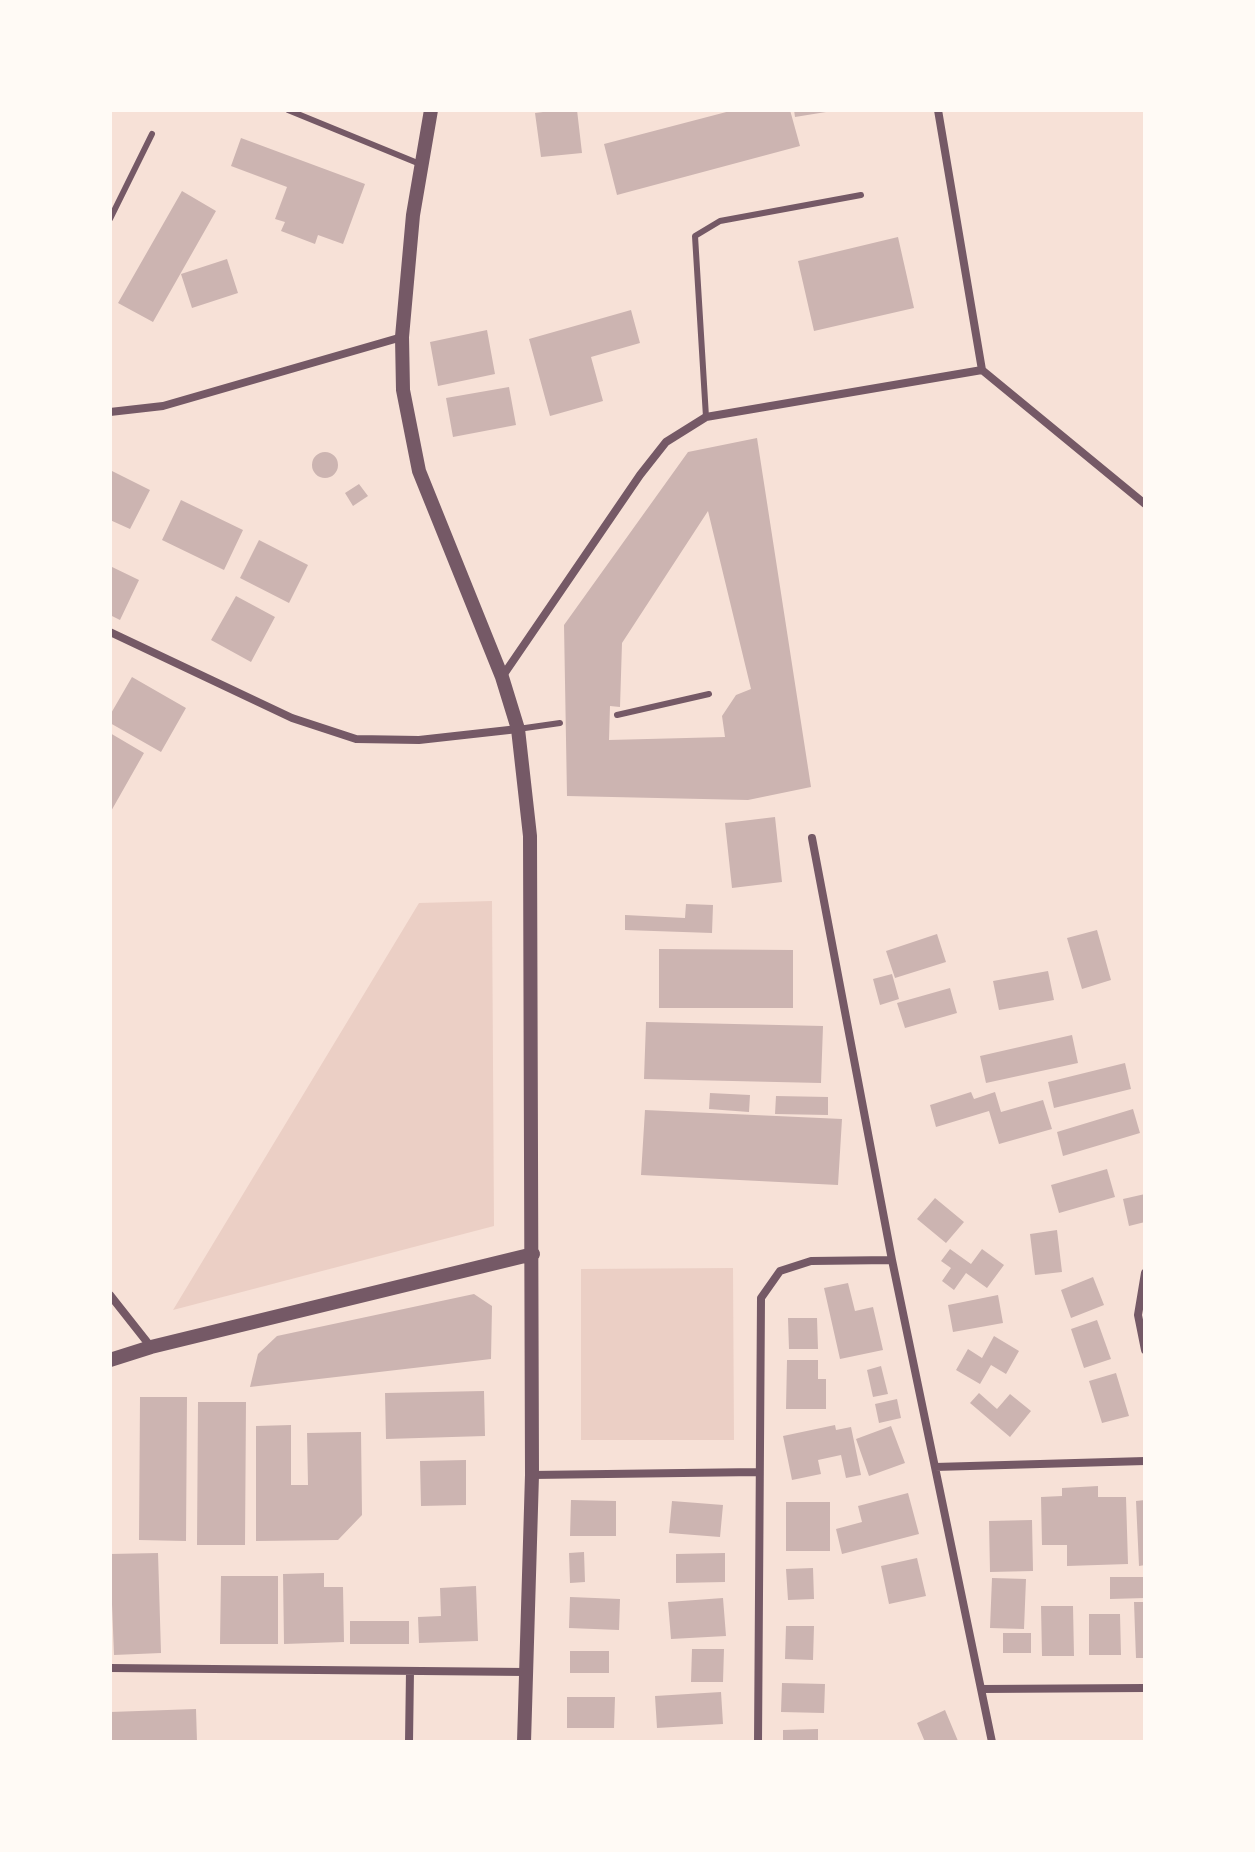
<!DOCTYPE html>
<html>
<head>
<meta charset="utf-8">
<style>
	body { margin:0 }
	#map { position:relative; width:1255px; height:1852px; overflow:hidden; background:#f7e1d7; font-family:"Asap Condensed",sans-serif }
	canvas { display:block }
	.frame { position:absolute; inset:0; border:112px solid #fffaf5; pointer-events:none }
</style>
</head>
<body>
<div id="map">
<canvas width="1255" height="1852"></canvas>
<div class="frame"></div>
</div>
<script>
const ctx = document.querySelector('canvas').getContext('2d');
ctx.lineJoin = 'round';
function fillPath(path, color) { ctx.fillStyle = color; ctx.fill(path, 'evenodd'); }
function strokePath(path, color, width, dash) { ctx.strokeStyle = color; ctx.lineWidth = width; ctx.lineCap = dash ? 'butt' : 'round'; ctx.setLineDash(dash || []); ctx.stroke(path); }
const green = new Path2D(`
	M492,901L494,1226L173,1310L419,903Z
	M733,1268L734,1440H581V1269Z`);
const building = new Path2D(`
	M559,110H577L582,153L541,157L535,113Z
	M734,110H790L800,146L617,195L604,144Z
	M794,110H826V112L795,117Z
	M241,138L365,184L343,244L318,235L315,244L281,231L285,222L275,219L287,187L231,166Z
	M182,191L216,211L153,322L118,303Z
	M898,237L914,308L814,331L798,261Z
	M227,259L238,293L192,308L181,274Z
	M631,310L640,343L591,357L603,401L550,416L529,339Z
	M487,330L495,374L438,386L430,342Z
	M509,387L516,425L453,437L446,398Z
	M757,438L811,787L748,800L567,796L564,625L688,452ZM708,511L751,689L736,695L722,716L725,737L609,740L610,706L620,707L622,643Z
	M312 465a13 13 0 1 1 26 0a13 13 0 1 1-26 0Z
	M110,470L150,490L130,529L110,520Z
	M359,484L368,496L353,506L345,493Z
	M181,500L243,530L224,570L162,540Z
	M259,540L308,565L289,603L240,578Z
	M110,566L139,580L120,620L110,615Z
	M236,596L275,617L251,662L211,640Z
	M132,677L186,708L161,752L110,723V715Z
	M110,733L144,753L110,813Z
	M775,817L782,882L732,888L725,823Z
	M686,904L713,905L712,933L625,930V915L685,918Z
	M1097,930L1111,980L1082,989L1067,938Z
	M937,934L946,962L895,978L886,951Z
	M659,949L793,950V1008H659Z
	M1048,971L1054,1000L999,1010L993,981Z
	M892,974L899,999L880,1005L873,979Z
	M950,988L957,1013L905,1028L897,1003Z
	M646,1022L823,1026L821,1083L644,1079Z
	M1072,1035L1078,1063L986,1083L980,1056Z
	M1125,1063L1131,1089L1054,1108L1048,1082Z
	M971,1092L974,1099L995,1092L1001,1112L1043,1100L1052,1129L999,1144L989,1111L936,1127L930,1105Z
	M710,1093L750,1095L749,1112L709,1109Z
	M776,1096L828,1097V1115L775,1114Z
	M1133,1109L1140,1133L1063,1156L1057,1132Z
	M645,1110L842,1119L838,1185L641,1175Z
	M1107,1169L1115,1197L1059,1213L1051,1185Z
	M1145,1194V1222L1129,1226L1123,1199Z
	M935,1198L964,1222L946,1243L917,1219Z
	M1057,1230L1062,1272L1035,1275L1030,1234Z
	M950,1249L971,1264L982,1249L1004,1265L987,1288L966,1273L954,1290L942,1281L951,1268L941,1261Z
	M1093,1277L1104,1305L1071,1318L1061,1290Z
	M848,1283L855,1311L873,1307L883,1350L840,1359L824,1288Z
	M474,1294L492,1306L491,1359L250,1387L258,1354L277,1336Z
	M998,1295L1003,1323L953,1332L948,1305Z
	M788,1318H817L818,1349H789Z
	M1097,1320L1111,1359L1084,1368L1071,1329Z
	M994,1336L1019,1351L1006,1374L991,1365L980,1384L956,1370L968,1349L982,1358Z
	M787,1360H818V1379H826V1409H786Z
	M881,1366L888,1394L873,1397L867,1370Z
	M1116,1373L1129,1416L1102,1423L1089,1381Z
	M484,1391L485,1436L386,1439L385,1393Z
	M979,1393L997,1409L1010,1394L1031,1411L1010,1437L970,1403Z
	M140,1397H187L186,1541L139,1540Z
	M897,1399L901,1418L879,1423L875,1404Z
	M198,1402H246L245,1545H197Z
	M291,1425V1485H308L307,1433L361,1432L362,1515L338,1540L256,1541V1426Z
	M835,1425L836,1430L851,1427L861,1475L846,1478L841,1455L818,1460L821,1474L792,1480L783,1436Z
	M891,1426L905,1463L869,1476L856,1439Z
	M466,1460V1505L421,1506L420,1461Z
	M1098,1486V1497H1126L1128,1564L1067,1566V1545H1042L1041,1497L1062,1496V1488Z
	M908,1493L919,1534L842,1554L836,1529L862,1522L858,1506Z
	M571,1500L616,1501V1536H570Z
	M1145,1500V1565L1139,1566L1136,1501Z
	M672,1501L723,1505L720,1537L669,1533Z
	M786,1502H830V1551H786Z
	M1032,1520L1033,1571L990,1572L989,1521Z
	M584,1552L585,1582L570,1583L569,1553Z
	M158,1553L161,1653L114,1655L110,1554Z
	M725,1553V1582L676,1583V1554Z
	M917,1558L926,1596L889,1604L881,1566Z
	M813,1568L814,1599L788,1600L786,1569Z
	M324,1573V1587H343L344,1642L284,1644L283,1574Z
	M221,1576H278V1644H220Z
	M1110,1577H1145V1598L1110,1599Z
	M992,1578L1026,1579L1024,1629L990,1628Z
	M476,1586L478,1641L419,1643L418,1617L441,1616L440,1588Z
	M570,1597L620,1599L619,1630L569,1628Z
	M723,1598L726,1636L671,1639L668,1602Z
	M1134,1602H1145V1658H1136Z
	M1041,1606H1073L1074,1656H1042Z
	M1089,1614H1120L1121,1655H1089Z
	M350,1621H409V1644H350Z
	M786,1626H814L813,1660L785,1659Z
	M1003,1633H1031V1653H1003Z
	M692,1649H724L723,1682H691Z
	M570,1651H609V1673H570Z
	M782,1683L825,1684L824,1713L781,1712Z
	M721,1692L723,1724L657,1728L655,1696Z
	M567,1697H615L614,1728H567Z
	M196,1709L197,1742H110V1712Z
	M945,1710L958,1741L925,1742L917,1723Z
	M818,1729V1742H783V1730Z`);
const service = new Path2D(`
	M288,110L420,164
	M110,219L152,134
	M706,417L695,236L720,221L861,195
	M617,715L709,694
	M518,729L560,723`);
const minor = new Path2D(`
	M938,110L982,370
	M982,370L1145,504
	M110,412L163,406L402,337
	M110,632L292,718L356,739L419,740L518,729
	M502,677L640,475L666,442L706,417L982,370
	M812,838L892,1260L992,1742
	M1145,1273L1138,1315L1145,1350
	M110,1295L151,1347
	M935,1467L1145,1461
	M532,1475L758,1472
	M110,1668L525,1672
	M981,1689L1145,1688
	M409,1742L410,1671
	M758,1742L761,1298L780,1271L811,1261L892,1260`);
const tertiary = new Path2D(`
	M431,110L413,215L402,337L403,390L419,471L502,677L518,729L530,836L532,1475L524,1742
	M110,1360L151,1347L533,1254`);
fillPath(green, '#ebcfc5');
fillPath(building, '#ccb4b1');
strokePath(service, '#755966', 6);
strokePath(minor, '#755966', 8);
strokePath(tertiary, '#755966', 14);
</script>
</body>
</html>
